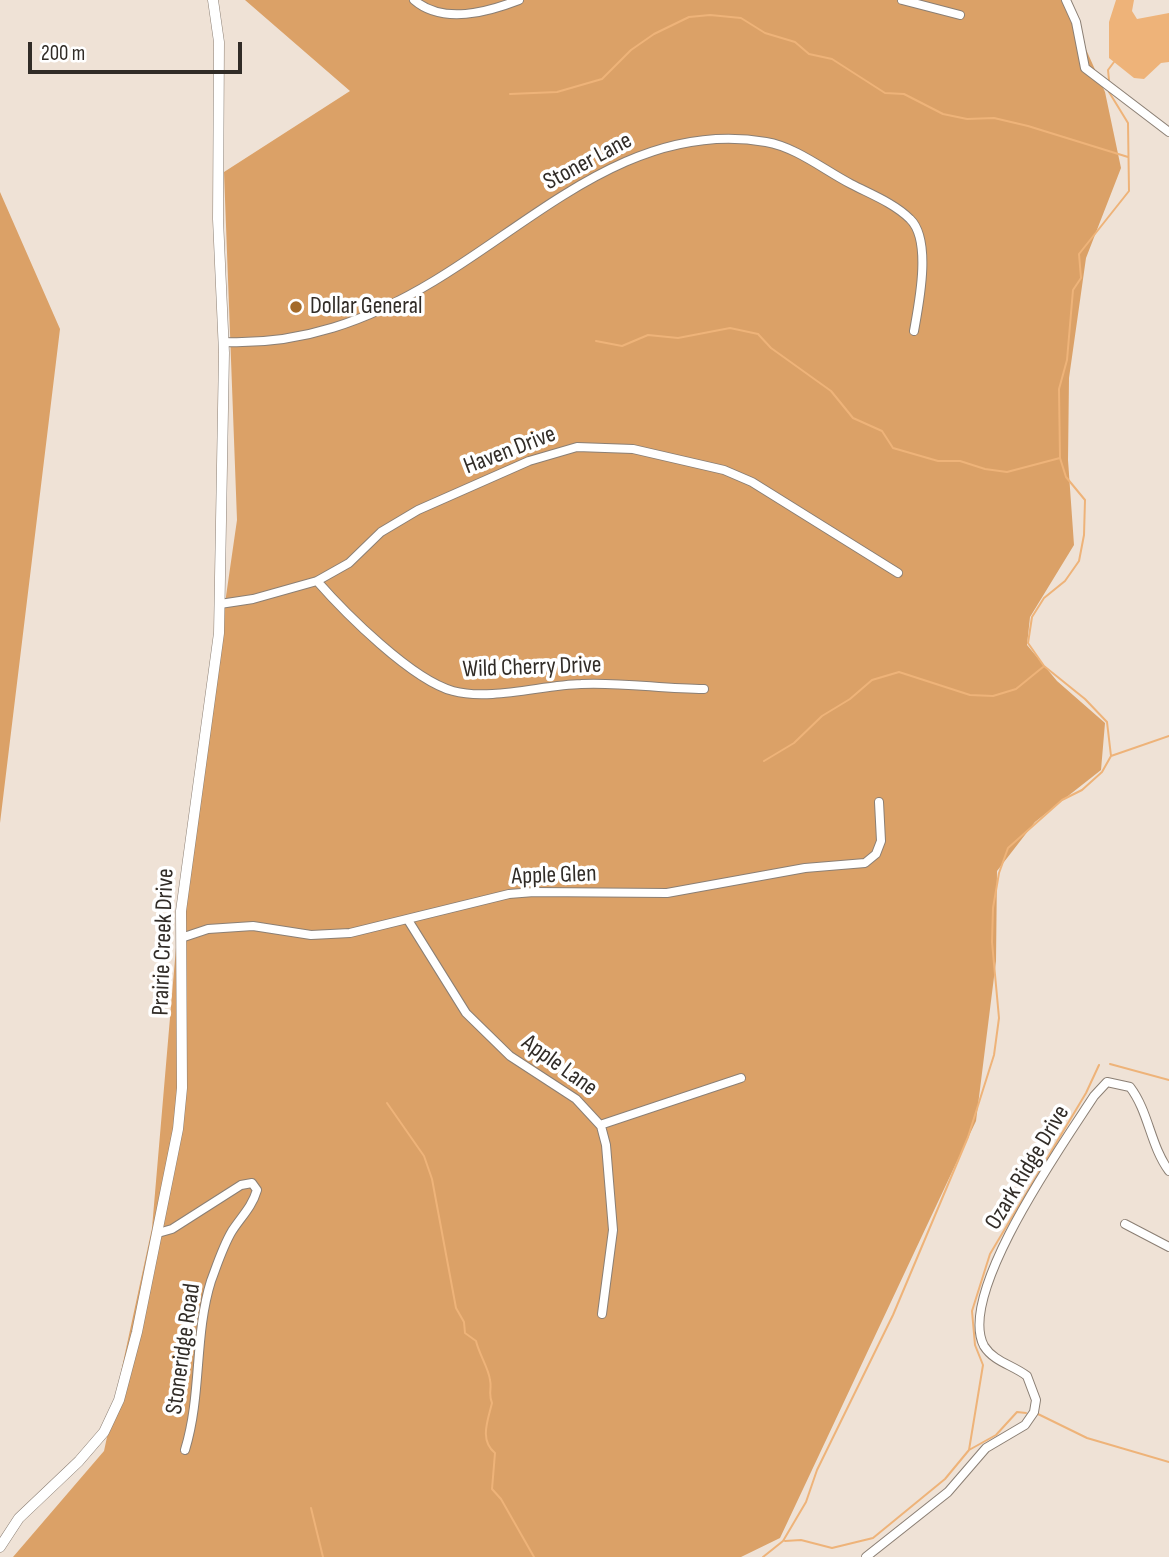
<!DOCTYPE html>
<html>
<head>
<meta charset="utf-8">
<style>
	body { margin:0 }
	#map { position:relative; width:1169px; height:1557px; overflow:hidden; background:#efe2d6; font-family:"Sofia Sans Condensed",sans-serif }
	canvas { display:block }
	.scale { position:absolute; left:28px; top:42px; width:214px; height:32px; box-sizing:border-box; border:4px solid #312c27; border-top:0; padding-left:9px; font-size:21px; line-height:24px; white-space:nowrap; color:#312c27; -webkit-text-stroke:5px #fff; paint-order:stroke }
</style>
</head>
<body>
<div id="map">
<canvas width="1169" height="1557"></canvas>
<div class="scale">200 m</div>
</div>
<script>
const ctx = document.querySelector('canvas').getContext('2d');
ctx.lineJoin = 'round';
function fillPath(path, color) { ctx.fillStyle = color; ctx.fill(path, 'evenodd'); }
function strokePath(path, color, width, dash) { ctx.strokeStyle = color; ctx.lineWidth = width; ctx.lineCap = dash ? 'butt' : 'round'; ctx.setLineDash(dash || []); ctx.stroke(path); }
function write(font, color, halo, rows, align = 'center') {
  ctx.font = font + ' "Sofia Sans Condensed",sans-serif'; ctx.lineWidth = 7; ctx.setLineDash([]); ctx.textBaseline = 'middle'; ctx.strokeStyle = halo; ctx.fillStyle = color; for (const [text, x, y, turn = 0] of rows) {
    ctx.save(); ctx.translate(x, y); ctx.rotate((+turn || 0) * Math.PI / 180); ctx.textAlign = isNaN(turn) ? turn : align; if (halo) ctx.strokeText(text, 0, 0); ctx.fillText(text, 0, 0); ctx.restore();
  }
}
const forest = new Path2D(`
	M245,0H1064L1105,92L1121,168L1086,258L1069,378L1068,460L1074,545L1030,617L1027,645L1057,681L1105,723L1101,770L1035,822L997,871L996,961L976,1121L780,1538L741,1557H13L104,1451L152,1228L177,936L237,520L224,172L350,91Z
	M0,192L60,329L0,823Z`);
const water = new Path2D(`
	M1116,0H1134L1132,11L1137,19L1169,13V62L1161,63L1144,79L1134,78L1109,58V22Z`);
const stream = new Path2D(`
	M1109,80L1108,70L1114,62
	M510,94L557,92L602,79L631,50L654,34L689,17L710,15L741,18L765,33L795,42L809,54L832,59L885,93L904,94L943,114L967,119L994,118L1028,126L1128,157
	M596,341L622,346L648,335L678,338L730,328L758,334L771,348L831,391L853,418L882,431L893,448L938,461H960L985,469L1007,472L1060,458
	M1111,756L1169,736
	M764,761L794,743L822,716L850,699L872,680L899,672L970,695L993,696L1016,689L1043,667
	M1110,1064L1169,1080
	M387,1103L424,1156L432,1179L456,1308L464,1322L465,1333L476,1341C479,1354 489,1369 490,1380C492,1389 488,1394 492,1403C488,1420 479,1440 495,1453L492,1489L501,1499L534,1557
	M1038,1414L1087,1438L1169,1462
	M969,1450L983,1365L975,1345L972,1311L990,1254L1086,1093L1099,1065
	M311,1508L323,1557
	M785,1541L801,1540L832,1548L873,1538L945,1479L969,1450L996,1435L1017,1412L1026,1413
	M763,1557L783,1541L806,1502L817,1470L893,1315L968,1137L994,1055L999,1018L992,942L993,908L999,873L1008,848L1062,800L1082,790L1102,772L1111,756L1107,722L1085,699L1044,666L1028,643L1032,617L1044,598L1065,581L1079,561L1084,535L1085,500L1066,477L1060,458L1059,389L1067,360L1073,290L1081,278L1079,254L1129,191L1128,123L1109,92`);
const minor = new Path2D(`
	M414,0C443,25 488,12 519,0
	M902,0L960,15
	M1066,0L1076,22L1085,68L1169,132
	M224,342C301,345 368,321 434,281C536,220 635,119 766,142C796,147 824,170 851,184C870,194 894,203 910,219C932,240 919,303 914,331
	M317,581C345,613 412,680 453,691C489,701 543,685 581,684C622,682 663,689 704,689
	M220,604L253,599L317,581L349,563L381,532L418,510L529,461L577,447L633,449L724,470L752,482L898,573
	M408,920L466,1013L510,1056L576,1099L601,1126L606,1145L613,1230L602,1314
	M181,938L208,929L253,926L311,935L350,933L509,894L534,892L667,893L805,868L865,863L876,854L881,841L879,802
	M600,1125L741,1078
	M1125,1224L1169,1247
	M158,1233L172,1229L241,1185L252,1183L257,1190C252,1207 241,1217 232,1231C223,1246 217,1265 211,1281C194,1335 202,1395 185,1450
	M866,1557L948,1492L986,1448L1025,1425L1034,1412L1036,1400L1027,1376C1013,1365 994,1362 984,1346C956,1294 1065,1141 1094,1096L1107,1082L1130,1087C1149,1112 1150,1145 1169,1171`);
const major = new Path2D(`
	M0,1547L19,1518L79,1461L104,1432L119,1400L137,1332L178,1129L182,1088L181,911L219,633L224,353L218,219L219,42L213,0`);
const markers = [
	[296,307,7,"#a46a29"]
];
const streetNames = [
	["Stoner Lane",588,162,-28],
	["Haven Drive",510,451,-21],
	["Wild Cherry Drive",532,668,-2],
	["Apple Glen",554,876,-2],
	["Prairie Creek Drive",164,942,-88],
	["Apple Lane",559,1066,36],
	["Ozark Ridge Drive",1028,1168,-59],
	["Stoneridge Road",184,1349,-82]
];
const poiNames = [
	["Dollar General",310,307]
];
fillPath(forest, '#dba167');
fillPath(water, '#eeb379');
strokePath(stream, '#eeb379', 2);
strokePath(minor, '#8b7f74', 10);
strokePath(major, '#8b7f74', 11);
strokePath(minor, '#fff', 8);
strokePath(major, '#fff', 10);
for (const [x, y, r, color] of markers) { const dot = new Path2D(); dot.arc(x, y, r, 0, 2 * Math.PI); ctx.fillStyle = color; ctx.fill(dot); strokePath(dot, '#fff', 2.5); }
write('24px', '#312c27', '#fff', streetNames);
write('24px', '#312c27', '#fff', poiNames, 'left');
</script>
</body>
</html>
